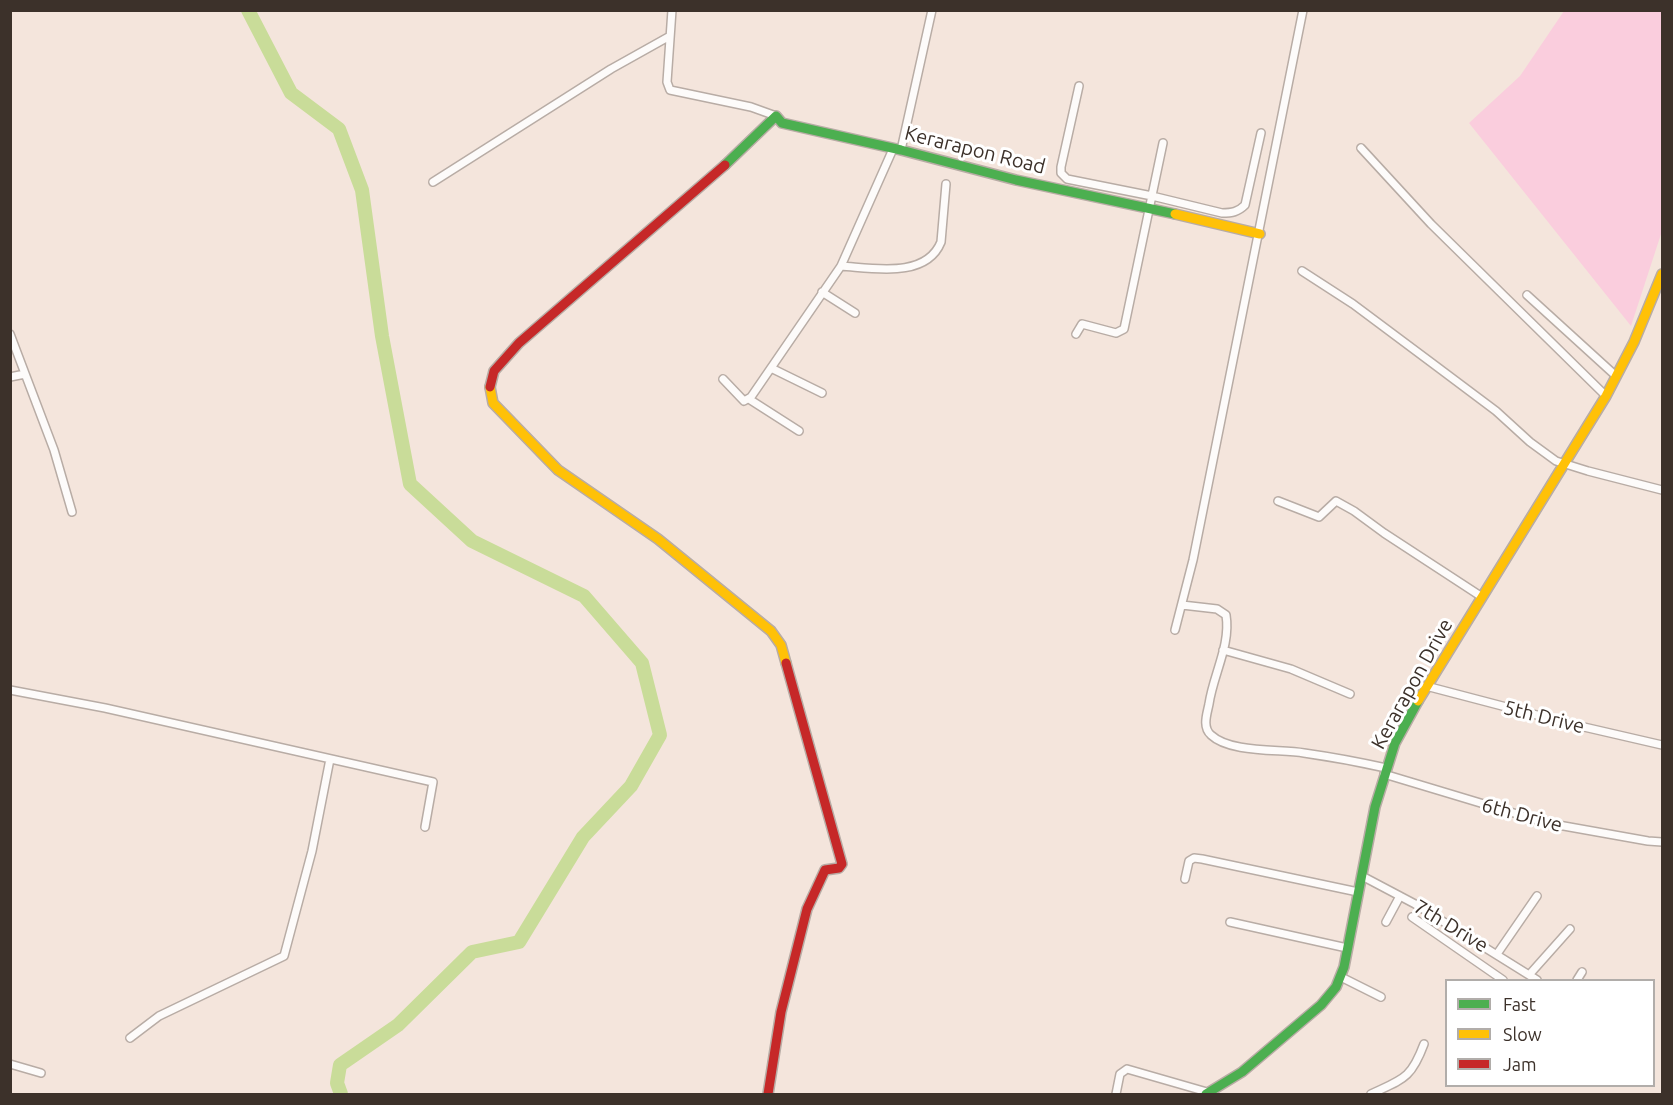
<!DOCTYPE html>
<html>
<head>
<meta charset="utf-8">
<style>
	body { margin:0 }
	#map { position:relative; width:1673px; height:1105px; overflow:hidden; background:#f4e5dc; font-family:Ubuntu,sans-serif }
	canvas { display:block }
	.frame { position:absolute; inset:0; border:12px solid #3c312a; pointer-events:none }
	.legend { position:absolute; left:1445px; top:979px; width:210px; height:108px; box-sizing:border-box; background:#fff; border:2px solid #b1adaa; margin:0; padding:8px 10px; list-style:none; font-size:18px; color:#3c312a }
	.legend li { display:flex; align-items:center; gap:12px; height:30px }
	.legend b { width:30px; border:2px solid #b1adaa }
</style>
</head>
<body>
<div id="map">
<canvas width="1673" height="1105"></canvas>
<div class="frame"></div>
<ul class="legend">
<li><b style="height:8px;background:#4caf50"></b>Fast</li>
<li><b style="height:8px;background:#ffc107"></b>Slow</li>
<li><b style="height:8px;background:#c62828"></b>Jam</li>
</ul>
</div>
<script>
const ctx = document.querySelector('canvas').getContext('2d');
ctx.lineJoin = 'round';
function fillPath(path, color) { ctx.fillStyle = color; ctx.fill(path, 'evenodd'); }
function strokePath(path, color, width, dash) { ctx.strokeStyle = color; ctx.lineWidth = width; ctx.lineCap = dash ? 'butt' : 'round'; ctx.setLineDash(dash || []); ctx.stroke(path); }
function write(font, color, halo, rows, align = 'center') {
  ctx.font = font + ' Ubuntu,sans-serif'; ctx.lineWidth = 6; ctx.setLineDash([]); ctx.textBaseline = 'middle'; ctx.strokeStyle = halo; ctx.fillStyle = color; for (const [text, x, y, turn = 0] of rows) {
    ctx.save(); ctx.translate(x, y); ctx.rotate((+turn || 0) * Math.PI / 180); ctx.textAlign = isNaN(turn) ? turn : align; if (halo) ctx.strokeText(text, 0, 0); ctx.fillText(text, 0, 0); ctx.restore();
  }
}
const green = new Path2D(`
	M1564,11H1662V231L1631,326L1469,123L1520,76Z`);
const river = new Path2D(`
	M248,10L291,93L339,129L362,190L382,336L410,484L472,541L584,596L642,663L660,735L631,786L583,837L519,942L472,952L398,1025L340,1065L337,1083L341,1094`);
const street = new Path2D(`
	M672,10L667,82L670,90L751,107L776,116
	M1079,86L1061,167V173L1067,179L1152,196L1222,213C1232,213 1238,212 1245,205L1261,133
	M1361,148L1431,224L1606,396
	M901,150L932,10
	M433,182L611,69L670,36
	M841,266C873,268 926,279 941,242L946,184
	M1302,271L1353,304L1432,363L1496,411L1530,442L1556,461L1588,471L1662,490
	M822,292L855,313
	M1527,295L1616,376
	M10,334L54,450L72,512
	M1076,334L1082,324L1116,333L1124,329L1163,143
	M771,368L822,393
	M10,377L25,374
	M723,379L744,401L751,397L841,266L893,149
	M749,399L799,431
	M1278,501L1319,517L1336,501L1354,511L1384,533L1482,597
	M1182,605L1217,609L1226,615C1231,645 1213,675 1209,704C1207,714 1202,727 1211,735C1230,753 1279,749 1304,753C1332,757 1359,762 1386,768
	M1175,630L1193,560L1303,10
	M1223,650L1291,669L1350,694
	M1426,686L1571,724L1662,745
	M10,690L105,708L433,782L425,827
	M1384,774L1547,823L1648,841L1662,842
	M1362,876L1415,904L1537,980
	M1185,879L1189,861L1194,858L1202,859L1358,892
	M1412,917L1503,980
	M1230,922L1347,948
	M1386,922L1400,896
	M1497,954L1537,896
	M1529,975L1570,929
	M1341,977L1381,997
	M1577,980L1582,972
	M130,1038L159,1016L284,956L312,851L330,759
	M10,1064L41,1073
	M1116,1094L1120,1074L1127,1069L1207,1092
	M1371,1094C1403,1079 1411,1079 1424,1044`);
const fast = new Path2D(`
	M725,165L776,116L782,123L901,150L1016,180L1175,214
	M1206,1094L1242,1072L1321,1005L1336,987L1344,967L1375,807L1395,743L1418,701`);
const slow = new Path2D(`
	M1175,214L1260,234
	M490,387L493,403L558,470L658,539L771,631L781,645L786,663
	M1418,701L1606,396L1634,342L1662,274`);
const jam = new Path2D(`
	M490,387L494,371L519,343L725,165
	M768,1094L781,1012L807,909L825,870L839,868L842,864L786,663`);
const streetNames = [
	["Kerarapon Road",975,150,14],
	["Kerarapon Drive",1412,684,-61],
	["5th Drive",1544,717,14],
	["6th Drive",1522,815,15],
	["7th Drive",1451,926,31]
];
fillPath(green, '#facddd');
strokePath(river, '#c9dc99', 14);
strokePath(street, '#b8aca5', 10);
strokePath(fast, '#b8aca5', 12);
strokePath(slow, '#b8aca5', 12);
strokePath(jam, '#b8aca5', 12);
strokePath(street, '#fdfbfa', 7);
strokePath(fast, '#4caf50', 9);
strokePath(slow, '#ffc107', 9);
strokePath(jam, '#c62828', 9);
write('20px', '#3c312a', '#fff', streetNames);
</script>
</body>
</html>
